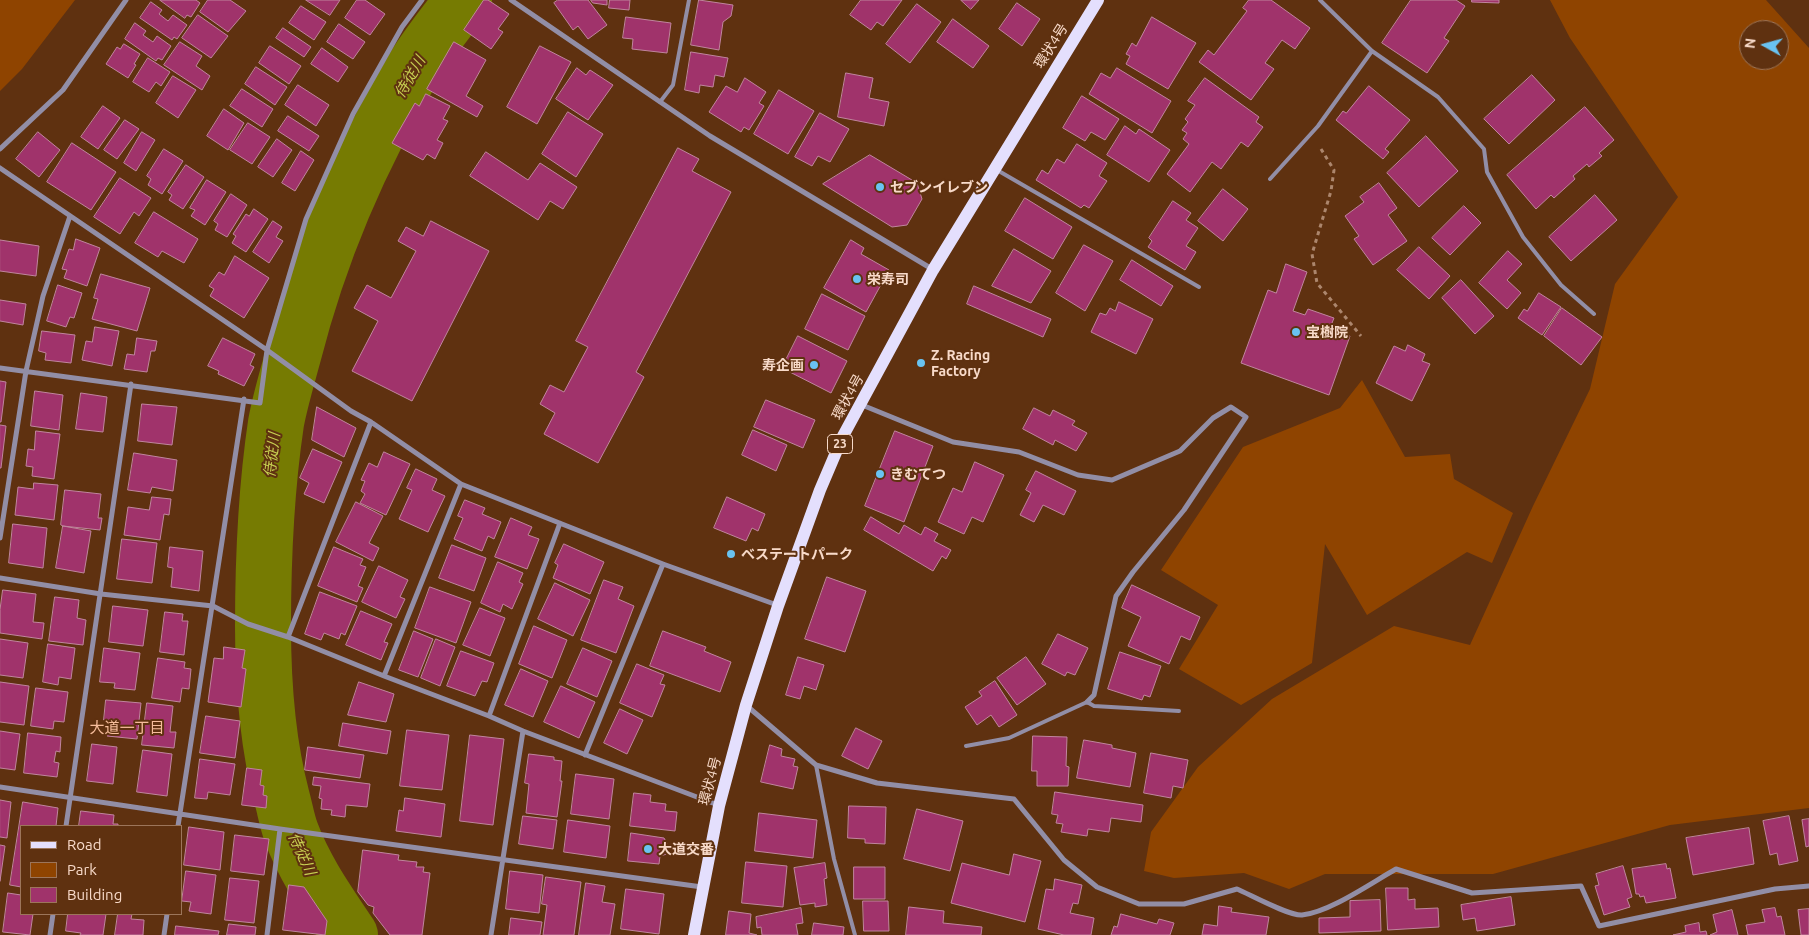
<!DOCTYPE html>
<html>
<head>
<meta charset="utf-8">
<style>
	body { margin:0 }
	#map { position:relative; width:1809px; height:935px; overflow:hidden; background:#5f3110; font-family:Ubuntu,sans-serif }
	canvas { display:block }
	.legend { position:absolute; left:20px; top:825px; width:162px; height:90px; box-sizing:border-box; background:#5f3110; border:1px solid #9c755a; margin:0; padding:6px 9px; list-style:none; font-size:15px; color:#f8dac9 }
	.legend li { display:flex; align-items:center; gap:10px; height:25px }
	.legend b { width:25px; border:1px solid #9c755a }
	.north { position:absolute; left:1739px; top:20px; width:50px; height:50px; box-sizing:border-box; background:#5f3110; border:1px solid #9c755a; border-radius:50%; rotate:277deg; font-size:14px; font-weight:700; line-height:20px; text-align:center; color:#f8dac9 }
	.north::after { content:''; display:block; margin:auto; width:18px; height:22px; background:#69c3f1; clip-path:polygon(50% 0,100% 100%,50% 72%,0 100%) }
</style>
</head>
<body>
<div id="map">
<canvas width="1809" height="935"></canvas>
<ul class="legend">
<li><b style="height:6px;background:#e4dffd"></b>Road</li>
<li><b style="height:14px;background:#8f4400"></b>Park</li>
<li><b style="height:14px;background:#a0336b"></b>Building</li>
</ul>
<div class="north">N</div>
</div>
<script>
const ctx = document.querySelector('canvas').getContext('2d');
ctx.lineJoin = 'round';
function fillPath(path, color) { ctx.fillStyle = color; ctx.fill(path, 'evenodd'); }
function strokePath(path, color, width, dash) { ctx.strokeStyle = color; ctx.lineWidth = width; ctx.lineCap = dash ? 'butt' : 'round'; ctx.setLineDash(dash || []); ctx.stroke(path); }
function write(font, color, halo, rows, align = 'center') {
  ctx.font = font + ' Ubuntu,"Noto Sans JP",sans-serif'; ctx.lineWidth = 4; ctx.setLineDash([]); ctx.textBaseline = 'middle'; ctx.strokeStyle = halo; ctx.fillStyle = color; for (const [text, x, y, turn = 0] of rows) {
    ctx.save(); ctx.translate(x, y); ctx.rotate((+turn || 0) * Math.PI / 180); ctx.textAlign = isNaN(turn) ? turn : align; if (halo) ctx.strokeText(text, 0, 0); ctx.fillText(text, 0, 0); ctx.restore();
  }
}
const green = new Path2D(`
	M0,0H75L22,69L0,91Z
	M1550,0H1766L1809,48V808L1670,825L1493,874H1325L1289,889L1244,873L1174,878L1144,871L1151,832L1198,767L1272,699L1394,626L1470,645L1533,506L1590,389L1615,284L1678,197L1570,38ZM1749,30H1779V60H1749Z
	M1362,380L1405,457L1450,454L1454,479L1513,513L1492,563L1467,552L1367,615L1325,544L1312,663L1241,705L1179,669L1218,605L1161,570L1243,447L1340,408Z`);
const river = new Path2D(`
	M350,935C328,902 305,870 291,832C287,821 285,809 282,798C267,742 263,684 263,626C263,559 266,490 276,423C280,401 287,378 293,356C319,253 361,155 416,64C428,45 443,26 457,8L464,0`);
const building = new Path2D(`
	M160,0H196L200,3L191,17L187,15L185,18Z
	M208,0H230L246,11L228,32L200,12Z
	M306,0H340L330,15Z
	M357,0H365L385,14L370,35L345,18Z
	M484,0H488L509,14L498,29L503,32L491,49L464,30Z
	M558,0H588L607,25L588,39L578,26L573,30L554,3Z
	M591,0H607V5L593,3Z
	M610,0H630L629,10L609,8Z
	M699,0L733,5L731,16L723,22L719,50L691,45Z
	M861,0H902L883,26L877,22L871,30L850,15Z
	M961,0H979L971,9Z
	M1249,0H1271L1310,28L1295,49L1282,40L1265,63L1274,69L1251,100L1199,62L1208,50L1214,55L1247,11L1243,8Z
	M1411,0H1456L1465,6L1444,38L1449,41L1427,73L1382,43Z
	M1472,0H1499V3L1472,2Z
	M151,2L162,10L159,14L168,21L173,15L187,25L177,39L174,37L172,40L140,18Z
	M1017,3L1040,19L1022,46L999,29Z
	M917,4L941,22L910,63L886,44Z
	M301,6L326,22L314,40L289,23Z
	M198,15L228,36L211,58L182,38Z
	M626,17L671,23L667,53L632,49L633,39L623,38Z
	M1152,17L1196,43L1168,89L1126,64L1130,56L1126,54L1132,43L1136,46Z
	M953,19L989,46L973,68L937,42Z
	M135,23L146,31L143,35L153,42L157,36L171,46L162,60L158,58L156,61L125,39Z
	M339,24L365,42L353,59L327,42Z
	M283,28L311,47L304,57L276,38Z
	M180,42L202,56L196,66L210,76L202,90L164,65Z
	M454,42L486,60L466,96L483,106L477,117L427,89Z
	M124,44L140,54L134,64L136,65L128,78L106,64L117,47L120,49Z
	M270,46L301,66L289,84L259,63Z
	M540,46L571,62L537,124L507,107Z
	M322,48L348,67L338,82L311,64Z
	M691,52L728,58L724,77L715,75L713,87L700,85L699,93L685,90Z
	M148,58L170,72L161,86L156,82L149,92L133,82Z
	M256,67L287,87L275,105L245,84Z
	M577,68L586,75L590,70L613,85L588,120L556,99Z
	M1117,68L1171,101L1152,133L1089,94L1101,73L1110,78Z
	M846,73L873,78L869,98L889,102L884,126L838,117Z
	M1532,75L1555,100L1509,144L1484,119Z
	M173,76L196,90L178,118L156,103Z
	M745,78L766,92L759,103L764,106L749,130L744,127L741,132L709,112L726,86L737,92Z
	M1205,78L1259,117L1256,122L1263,127L1248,147L1241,142L1221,169L1212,162L1190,192L1167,174L1189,144L1183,139L1187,133L1182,130L1188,122L1185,119L1195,105L1188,101Z
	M298,85L329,105L316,126L285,105Z
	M1369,86L1410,120L1385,149L1389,152L1383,159L1336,120L1343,111L1346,113Z
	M242,89L273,109L262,127L230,106Z
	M779,90L814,111L788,154L754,134Z
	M426,94L450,106L443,119L448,121L437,140L443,143L435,159L427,154L423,160L392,143L415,103L419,106Z
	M1082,96L1119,119L1105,140L1091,132L1085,141L1063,128Z
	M103,106L120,118L98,149L81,137Z
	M1585,107L1614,140L1599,153L1602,156L1589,167L1587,164L1573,176L1575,179L1554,198L1551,195L1536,209L1507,175Z
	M224,109L244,123L228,150L207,136Z
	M568,112L603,134L576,177L542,154Z
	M820,113L849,129L830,162L818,156L812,166L795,157Z
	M288,116L319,136L309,151L278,131Z
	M125,120L139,129L117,159L104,150Z
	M248,123L270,137L252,164L230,150Z
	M1125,126L1136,134L1139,129L1170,150L1149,182L1107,155Z
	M38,132L60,150L39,177L16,159Z
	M142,132L155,140L136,171L124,163Z
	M1426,136L1458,171L1419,207L1387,173Z
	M277,139L292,150L273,177L258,167Z
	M72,143L116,172L91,210L47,182Z
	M1077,144L1107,163L1099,176L1107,181L1089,208L1084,205L1081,208L1036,180L1042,170L1048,174L1057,159L1064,163Z
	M678,148L699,159L692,171L731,192L636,372L644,377L598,463L544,434L555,413L540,404L550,385L564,392L588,347L576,341Z
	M164,149L183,161L162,194L148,185L151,179L147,176Z
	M301,151L314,160L295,191L282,183Z
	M486,152L528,180L540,163L577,187L563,209L550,201L538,220L470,176Z
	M870,155L917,183L922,199L907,225L892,227L823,184Z
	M186,165L204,177L183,209L169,200L172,195L168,192Z
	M120,178L151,198L139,216L134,212L120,234L94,217Z
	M207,180L226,192L205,225L191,216L195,210L190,208Z
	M1379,183L1397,208L1388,215L1407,241L1373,265L1354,239L1359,236L1345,216L1364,202L1360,197Z
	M1223,189L1248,209L1223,241L1198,221Z
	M231,194L247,205L227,237L215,230L218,224L214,221Z
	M1595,195L1617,220L1571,261L1549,237Z
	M1025,198L1072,227L1053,259L1005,231Z
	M1173,201L1191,213L1186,220L1198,228L1186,246L1196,252L1185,270L1148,247L1152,241L1149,238Z
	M1464,206L1481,223L1450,255L1432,238Z
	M254,209L268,219L246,252L232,243L236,236L233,234L246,214L249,216Z
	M154,212L198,239L184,263L162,251L158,257L135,243Z
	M273,221L282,227L276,237L283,241L269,263L253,252Z
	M431,221L489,251L412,401L352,371L378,321L354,308L367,285L391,298L416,251L398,241L406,227L423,236Z
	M76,239L100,248L87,286L64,278L67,270L62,269L69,249L73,250Z
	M0,240L39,246L36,276L0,271Z
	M851,240L864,248L861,254L889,270L866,312L824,288Z
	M1084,245L1113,261L1085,311L1056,293Z
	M1419,247L1450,276L1429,299L1397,270Z
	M1014,249L1051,271L1031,303L992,286Z
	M1508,251L1522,264L1507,280L1521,293L1507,309L1479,283Z
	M235,256L269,278L244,318L210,296L214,289L209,286L219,272L224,275Z
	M1132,260L1173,286L1161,306L1120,280Z
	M1286,264L1307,272L1293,311L1305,315L1308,309L1334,318L1330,328L1350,336L1329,395L1241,363L1268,290L1276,293Z
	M101,274L150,288L137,331L92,319L98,299L94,298Z
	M1461,280L1494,316L1475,334L1442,298Z
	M58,285L82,293L74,318L70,317L66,327L47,321Z
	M974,286L1051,319L1043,337L967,304Z
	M1539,293L1561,307L1542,335L1518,318L1524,309L1527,311Z
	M822,294L865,316L848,350L805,329Z
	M0,300L26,304L23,325L0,321Z
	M1119,302L1153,319L1136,354L1091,332L1100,313L1106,315L1110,308L1115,311Z
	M1562,308L1602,337L1581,365L1544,336Z
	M95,327L119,331L112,366L82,360L86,341L92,342Z
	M42,331L75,335L71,363L45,360L46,353L39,351Z
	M798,336L847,361L831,393L782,368Z
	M137,338L157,341L155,351H151L147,372L124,369L127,354L134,355Z
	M223,338L255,354L250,365L254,367L244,386L218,374L219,371L208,366Z
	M1408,345L1425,354L1422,361L1430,364L1412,401L1376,383L1394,346L1405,351Z
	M0,381L6,382L1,422H0Z
	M35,391L63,395L59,430L31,426Z
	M81,393L107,397L103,432L76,429Z
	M766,400L815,420L803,448L754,427Z
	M142,404L177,407L172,445L138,441Z
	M317,407L356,428L344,457L312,440Z
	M1034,408L1050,416L1053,410L1075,421L1072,425L1087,433L1076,451L1055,440L1053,445L1023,429Z
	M0,425L6,426L1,468H0Z
	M753,430L787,445L776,471L742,455Z
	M36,431L60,434L54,479L32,476L33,467L26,466L28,449L34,450Z
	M895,431L933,446L904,522L865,506Z
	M313,449L342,462L324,503L304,494L309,483L300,478Z
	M384,452L410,464L386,515L360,503L365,494L361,491L365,481L361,480L369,463L377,467Z
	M134,453L177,460L173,491L152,487L150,493L128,490Z
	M975,462L1004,475L983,522L972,517L964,534L938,522L953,488L962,492Z
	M416,469L437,479L432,490L445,496L428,532L399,519L412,490L407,488Z
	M1036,471L1076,491L1064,515L1043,505L1034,522L1020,515L1031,493L1026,490Z
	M34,483L58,485L54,520L15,515L18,487L33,489Z
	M65,490L101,494L98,518H102L100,530L63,526L61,525Z
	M152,497L171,499L169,515L164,514L160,540L124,535L128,507L149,510Z
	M727,497L765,514L758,531L752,528L746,541L714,528Z
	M465,500L485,508L482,514L501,522L494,539L488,536L482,551L454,539L463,518L458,516Z
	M356,502L383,516L369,543L379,548L373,561L336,542Z
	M871,517L899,534L904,525L921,535L925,527L938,534L934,541L951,550L946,559L942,556L933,571L864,530Z
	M511,518L532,527L528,535L539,539L527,569L495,557Z
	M13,524L47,528L43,568L9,563Z
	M63,526L91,531L84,573L56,568Z
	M122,539L157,543L152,583L117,579Z
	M564,544L604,562L590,594L553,578L558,565L555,563Z
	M452,545L486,558L474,591L439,578Z
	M170,547L203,551L199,591L171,587L173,568L168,567Z
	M334,547L363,559L360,565L366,567L358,586L363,588L357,602L318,586Z
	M498,562L523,573L519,582L523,584L512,609L503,604L500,612L481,603Z
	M379,566L408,580L400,597L405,599L396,618L362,602Z
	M827,577L866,591L845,652L805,639Z
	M604,580L623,587L618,599L634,606L616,653L581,640Z
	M555,583L590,600L573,636L538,619Z
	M1132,585L1200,617L1190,640L1181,636L1169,664L1128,646L1141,617L1122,608Z
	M430,587L471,602L456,643L415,628Z
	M3,590L36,594L33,622L44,623L42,639L0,633V610Z
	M320,592L357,606L345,635L341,633L339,639L324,633L321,640L305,634Z
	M55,597L79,600L77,618L86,620L83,645L49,641Z
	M113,606L148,610L143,646L109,642Z
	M480,608L505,618L490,656L463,645Z
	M361,611L392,624L384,642L388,643L381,660L346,645Z
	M165,612L183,614L182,621H188L184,655L160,652Z
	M534,626L567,640L552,678L519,664Z
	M414,631L433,639L418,677L399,670Z
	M663,631L706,647L704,651L731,662L720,692L650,666Z
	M1058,634L1088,648L1075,675L1067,672L1065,676L1042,664Z
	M0,639L28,643L23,678L0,675Z
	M436,639L455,647L440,686L421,678Z
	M48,644L75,648L71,679L59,677L58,685L43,682Z
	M224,647L245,650L242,668L246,669L241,707L208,702L214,658L223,659Z
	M104,648L140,653L135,690L114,688L115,683L100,682Z
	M583,648L612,661L597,697L567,684Z
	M461,651L494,663L487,682L482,681L475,696L447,686Z
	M1120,652L1161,666L1150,697L1144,695L1142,700L1108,689Z
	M798,657L824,665L816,690L804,686L800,699L786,695Z
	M1026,657L1046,684L1017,705L997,678Z
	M158,658L185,662L184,668L191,669L189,689L182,688L180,702L152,698Z
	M637,664L664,675L660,684L665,685L652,717L620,703Z
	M521,669L548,681L533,717L505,705Z
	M995,681L1017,715L999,727L991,715L977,725L965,707L982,696L979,692Z
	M0,682L29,686L24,725L0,722Z
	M359,682L394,694L386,722L348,715Z
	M561,686L595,702L579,738L544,722Z
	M36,688L68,692L64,722L54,721L53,729L31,726Z
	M106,700L141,703L137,739L107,736L108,720H104Z
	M147,703L173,706L170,732H176L174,748L142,745Z
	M620,709L643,720L627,754L604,743Z
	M206,716L240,721L235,758L200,753Z
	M343,723L391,731L387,754L339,746Z
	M856,728L882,741L868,769L842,756Z
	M407,730L449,735L442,790L400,786Z
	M0,731L20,734L15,770L0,768Z
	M28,733L61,737L60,752L56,751L54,762L59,763L57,777L24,773Z
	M470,735L504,739L493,825L460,821Z
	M1033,736L1067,737L1066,766L1069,767L1068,786H1037V771H1032Z
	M1084,740L1112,745V748L1136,753L1130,787L1077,778Z
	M92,744L117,747L113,784L87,781Z
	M770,745L782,749L781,756L795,759L793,766L798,767L793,789L761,782Z
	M308,747L364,755L360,778L305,770Z
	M143,750L172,754L167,796L137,792Z
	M1151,753L1188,760L1183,788L1173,786L1171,798L1144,793Z
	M529,754L554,757V760L562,761L560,781H562L557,817L526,813L529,784L525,783Z
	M200,759L235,764L230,795L208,792L207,799L195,798Z
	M247,768L262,770L260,785L264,786L263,795L267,796L266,808L242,805Z
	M576,774L614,779L609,819L571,814Z
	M314,777L370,784L367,807L346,805L345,817L331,815L332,810L321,809L322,799L319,798L321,786L313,785Z
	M1055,792L1143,805L1141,822L1111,818L1109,832L1088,829L1087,836L1061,832L1063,824L1056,823L1058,815L1052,814Z
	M634,793L651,795L650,802L666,804L665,811L677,812L675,831L630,826Z
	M405,798L445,804L441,837L396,831L399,810L403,811Z
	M0,800L11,802L7,838L0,837Z
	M23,802L58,808L56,826H21V887L10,885Z
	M849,806L886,807L885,844L865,843V839L848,838Z
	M917,809L963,821L950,871L904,859Z
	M81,811L114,815L113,824H118V826H79Z
	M759,813L817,820L813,858L755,851Z
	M523,816L557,820L553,849L519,844Z
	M1789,816L1798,861L1779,865L1777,853L1770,855L1763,821Z
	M1809,819V846L1806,847L1802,820Z
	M568,820L610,826L606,858L564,852Z
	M189,827L224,832L220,870L184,865Z
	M1749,828L1754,864L1693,875L1686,838Z
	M631,833L664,838L668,845L667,854L660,856L659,864L628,861Z
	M235,835L269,839L264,875L231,871Z
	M0,845L5,846L0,881Z
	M363,850L399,855L398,860L417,862L416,867H424L423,872L430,873L422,935H390L373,913L374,907L368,905L358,892Z
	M1014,854L1041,861L1025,922L951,903L962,863L1009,875Z
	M746,862L787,866L783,907L742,903Z
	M825,863L827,878L824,879L827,905L815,907V903L800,905L794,868Z
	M1666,864L1667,869L1670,868L1676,898L1646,903L1644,896L1640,897L1639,894H1636L1632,869Z
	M1623,866L1632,897L1627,899L1630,907L1604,915L1595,886L1599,885L1596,874Z
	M854,867H885V899H854Z
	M186,871L216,875L211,914L189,911L191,902L182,901Z
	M510,871L543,875L539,913L506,909Z
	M546,877L581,882L574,935H543L547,905L542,904Z
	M230,878L259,881L254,923L225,920Z
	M1055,879L1082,885L1078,904L1073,903L1070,913L1094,918L1091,935H1064L1038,929L1046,889L1053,890Z
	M586,883L605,886L602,902L615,904L610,935H579Z
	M289,885L304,887L327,921L325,935L283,930Z
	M1386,888H1408V900L1415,899V909L1438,908L1439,927L1388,930Z
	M626,889L664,894L659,934L621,929Z
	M8,893L21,895V914H33L30,935L3,932Z
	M1511,897L1515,925L1477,931L1475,918L1463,920L1461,905Z
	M1380,900L1381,931L1319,933V918L1350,917V901Z
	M863,901H888L889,931H864Z
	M1219,906L1232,908L1231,912L1269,917L1266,935H1202L1204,924L1217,926Z
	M909,907L944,911L943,923L982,927L981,935H906Z
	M801,908L803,923L796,924L798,935H762L761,927L757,928L756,917Z
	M1775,908L1777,917L1781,916L1785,935H1748L1746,925L1765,922L1762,910Z
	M1809,909V935H1801L1798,910Z
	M1732,910L1738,935H1710L1717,932L1713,915Z
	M729,911L751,914L749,933L757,935H726Z
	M68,914H106L103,935H80L81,933L66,931Z
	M118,914H132L131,919L144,920L143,935H115Z
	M1121,914L1157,924L1159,919L1174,923L1170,935H1111L1114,926L1117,927Z
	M511,918L542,922L540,935H509Z
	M814,923L844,927L843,935H812Z
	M1699,923L1700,932L1706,931L1707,935H1673L1686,932L1685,926Z
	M229,924L256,927L255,935H227Z
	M176,926L219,931L218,935H175Z`);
const path = new Path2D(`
	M1321,149L1334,170L1331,191L1312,254L1317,283L1361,336`);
const service = new Path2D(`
	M1320,0L1372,51L1438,97L1484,149L1487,172L1523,237L1561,285L1594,314
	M660,102L673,85L689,0
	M997,170L1199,287
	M1270,179L1318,126L1372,51
	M966,746L1009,738L1087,702L1094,706L1179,711
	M816,765L834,859L855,935`);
const minor = new Path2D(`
	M511,0L710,136L932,269
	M0,149L63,90L126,0
	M0,168L267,350L351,411L371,422L461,484L663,564L777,605
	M0,368L260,403L267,350L306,219L353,114L402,27L422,0
	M862,405L953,442L1019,452L1078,475L1112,480L1180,451L1213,418L1231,407L1246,417L1184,510L1133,572L1116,596L1094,695L1087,702
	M0,538L26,371L43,296L70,216
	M0,578L101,594L213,606L248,624L288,637L384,676L489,716L523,731L718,805
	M288,637L371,422
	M384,676L461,484
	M747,706L816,765L877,783L1014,799L1064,860L1097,887L1139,904H1184L1237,889C1251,895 1289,916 1302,915C1330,912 1371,883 1396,869L1472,893L1581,886L1599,926L1775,889L1809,886
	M489,716L560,523
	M585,755L663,564
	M0,787L280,829L702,887
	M66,826L131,384
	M178,826L244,399
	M50,935L53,914
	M164,935L167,914
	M267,935L280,829
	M491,935L523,731`);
const primary = new Path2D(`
	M694,935L719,806L746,705L778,606L820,490L843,436L933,270L1098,0`);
const markers = [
	[880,187,5,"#69c3f1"],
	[857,279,5,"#69c3f1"],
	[1296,332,5,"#69c3f1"],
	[921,363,5,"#69c3f1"],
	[814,365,5,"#69c3f1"],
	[880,474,5,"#69c3f1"],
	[731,554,5,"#69c3f1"],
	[648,849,5,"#69c3f1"]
];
const shields = [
	[840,444,25]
];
const shieldNames = [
	["23",840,444]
];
const streetNames = [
	["環状4号",1051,46,-58],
	["環状4号",848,397,-61],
	["環状4号",710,781,-75]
];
const poiNames = [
	["セブンイレブン",890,187],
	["栄寿司",867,279],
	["宝樹院",1306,332],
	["Z. Racing",931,355],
	["Factory",931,371],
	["寿企画",804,365,"right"],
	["きむてつ",890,474],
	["べステートパーク",741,554],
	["大道交番",658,849]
];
const waterNames = [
	["侍従川",410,77,-60],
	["侍従川",272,455,-83],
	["侍従川",302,854,66]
];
const neighbourhoodNames = [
	["大道一丁目",127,728]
];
fillPath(green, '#8f4400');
strokePath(river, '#767b02', 56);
fillPath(building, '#a0336b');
strokePath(building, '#c0859e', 1);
strokePath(path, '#ac866d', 3, [4, 4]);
strokePath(service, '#928ea6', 4);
strokePath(minor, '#928ea6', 5);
strokePath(primary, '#e4dffd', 12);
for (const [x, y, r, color] of markers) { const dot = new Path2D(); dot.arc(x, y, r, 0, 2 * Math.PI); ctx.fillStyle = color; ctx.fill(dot); strokePath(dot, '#5f3110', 2); }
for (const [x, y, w] of shields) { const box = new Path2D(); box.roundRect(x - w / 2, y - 9.5, w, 19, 4); ctx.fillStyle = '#5f3110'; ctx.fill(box); strokePath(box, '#f8dac9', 1); }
write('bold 12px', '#f8dac9', null, shieldNames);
write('14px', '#f8dac9', '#5f3110', streetNames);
write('bold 14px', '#f8dac9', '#5f3110', poiNames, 'left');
write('italic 15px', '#c7cf51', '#5f3110', waterNames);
write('15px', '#f6bd9b', '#5f3110', neighbourhoodNames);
</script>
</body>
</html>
